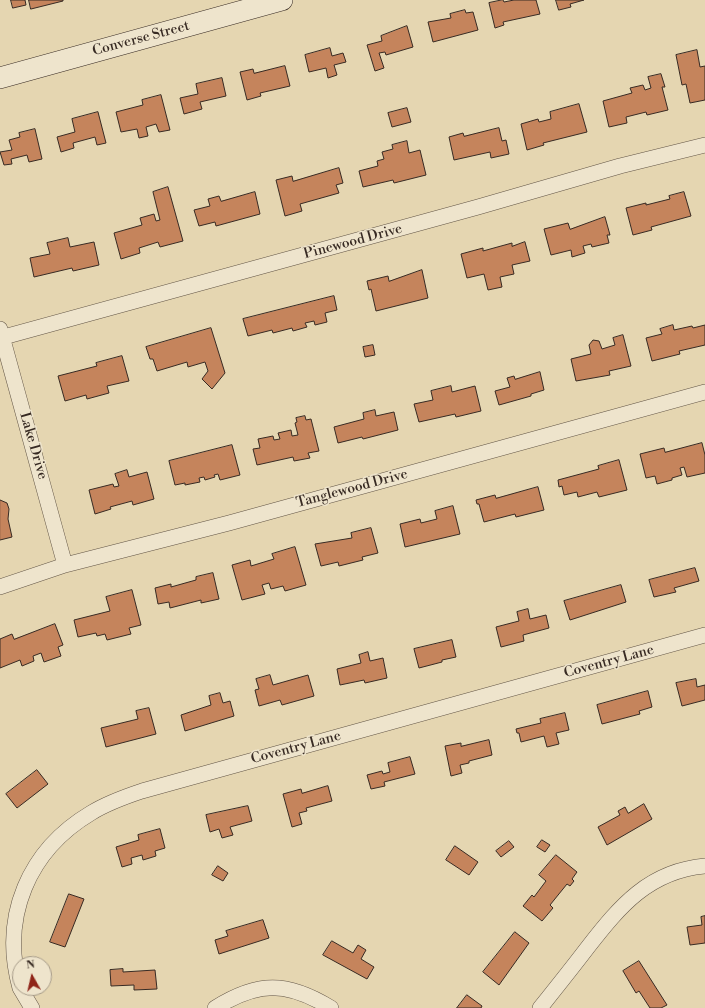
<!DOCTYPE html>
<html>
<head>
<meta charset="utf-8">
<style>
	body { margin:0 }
	#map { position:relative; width:705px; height:1008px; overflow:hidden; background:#e5d6b1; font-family:"Libre Bodoni",serif }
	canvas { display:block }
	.north { position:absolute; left:12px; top:956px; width:40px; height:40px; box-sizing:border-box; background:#eee4cc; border:1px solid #a59a88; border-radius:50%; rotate:352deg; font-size:11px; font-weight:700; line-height:16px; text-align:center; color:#372a23 }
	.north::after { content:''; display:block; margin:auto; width:14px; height:18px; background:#8f2418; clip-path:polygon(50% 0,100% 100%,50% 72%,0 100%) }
</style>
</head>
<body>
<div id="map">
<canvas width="705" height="1008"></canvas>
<div class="north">N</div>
</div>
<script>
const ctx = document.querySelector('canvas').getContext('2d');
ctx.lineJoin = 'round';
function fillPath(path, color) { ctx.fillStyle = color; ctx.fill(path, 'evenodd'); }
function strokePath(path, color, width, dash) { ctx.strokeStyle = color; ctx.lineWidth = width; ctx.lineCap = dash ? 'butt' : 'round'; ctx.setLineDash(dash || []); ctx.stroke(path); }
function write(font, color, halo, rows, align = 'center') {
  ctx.font = font + ' "Libre Bodoni",serif'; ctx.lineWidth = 3; ctx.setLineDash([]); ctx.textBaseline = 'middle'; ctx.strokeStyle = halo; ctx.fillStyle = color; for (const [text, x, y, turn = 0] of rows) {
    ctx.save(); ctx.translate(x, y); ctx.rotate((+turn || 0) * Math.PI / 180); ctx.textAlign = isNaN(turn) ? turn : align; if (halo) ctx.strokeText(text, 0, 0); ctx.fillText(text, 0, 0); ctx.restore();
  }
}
const building = new Path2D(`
	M11,0H25L26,5L13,8Z
	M29,0H63V1L31,9Z
	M503,0L504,2L514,0H536L540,14L503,22L504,25L495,28L489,3Z
	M556,0H584L570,4L571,7L559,10Z
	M465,10L466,13L473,12L478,30L433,42L428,22L451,18L450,14Z
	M407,26L413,47L386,55L385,52L379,53L384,68L375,71L367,45L382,41L381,36Z
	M330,48L332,56L343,53L346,62L334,65L337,75L328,78L326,68L309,72L305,55Z
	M697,50L700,67L705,66V100L690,103L686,84L682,85L676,55Z
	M285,66L290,86L260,93L261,96L247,100L240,72L253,69L254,73Z
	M661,74L665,87H662L668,110L647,115L646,112L626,117L627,123L609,127L603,101L632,93L630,88L643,85L645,90L651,88L648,77Z
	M222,78L226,96L200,102L202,109L184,114L180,98L198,94L196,84Z
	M161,95L170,130L159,132L156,124L146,127L148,136L139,138L137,129L121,132L116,112L143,105L142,100Z
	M579,104L587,132L543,143L544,145L527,150L521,124L538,119L539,122L551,119L550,112Z
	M407,108L411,122L392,127L388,113Z
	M98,112L106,143L97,145L95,137L73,143L74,148L61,152L57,137L75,132L72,119Z
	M499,128L502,141L506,140L509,154L491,158L490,152L454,160L449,137L463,133L464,136Z
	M35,129L42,159L29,162L27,155L11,159L12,164L4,165L0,152L12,150L9,140L20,137L19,133Z
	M407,141L409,153L420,150L426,175L394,183L393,180L363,187L359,171L378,166L377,161L384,159L382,152L393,149L392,145Z
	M339,168L343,183L336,185L339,193L300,204L302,211L285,216L276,180L292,176L293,181Z
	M168,187L183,241L160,247L158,242L139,248L140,253L121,259L114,233L142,225L140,218L154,214L156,221L160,220L153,192Z
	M255,192L260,214L216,226L215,222L199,226L194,210L210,206L208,199L219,196L221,201Z
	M684,192L691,216L651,227L652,230L633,235L626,208L646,203V205L670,199L669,196Z
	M605,217L610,235H607L609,243L592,247L591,244L583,246L585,253L572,257L571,250L551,255L544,229L568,223L570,229Z
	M68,238L70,247L94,242L99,265L73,271L72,268L34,277L30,258L50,254L47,243Z
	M525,242L530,261L512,265L514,274L500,277L502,287L488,290L484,274L467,278L461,254L483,248V251L512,243V246Z
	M422,270L428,298L376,311L371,289L369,290L367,281L388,276L389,281Z
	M334,296L337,310L325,313L327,322L315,325L314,321L305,323L307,327L293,331L292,328L273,333L272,330L248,336L243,319Z
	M673,325L674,330L692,326L693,328L705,325V345L679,351L680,354L652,361L646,338L662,334L660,329Z
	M211,328L225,373L212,389L202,379L208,371L205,362L188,367L187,362L157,371L153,359H150L146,347Z
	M623,335L631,366L609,371L610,375L576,381L571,359L591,354L589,345L593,340L599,341L602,349L615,345L613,338Z
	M373,345L375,355L365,357L363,347Z
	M122,356L129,381L107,386L109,393L87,399L86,395L65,401L58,376L97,366L96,363Z
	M540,372L544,390L531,394V396L499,405L495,391L510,387L507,378L514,376L515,379Z
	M451,386L452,392L475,386L481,411L456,417L455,414L419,422L414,404L433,400L431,391Z
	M375,410L376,416L394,412L398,430L363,439L362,437L338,443L334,427L364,419L363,413Z
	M305,416L306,420L311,419L319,451L308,453L310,458L294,461L293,457L257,465L253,449L260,448L258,439L273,436L274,440L280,439L278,433L291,430L292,436L298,435L295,423L297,422L296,418Z
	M702,443L705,455V473L687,477L684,467L680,468L682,475L672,478V480L657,484L655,476L646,478L640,454L664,448L665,452Z
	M232,445L240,475L220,480L218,474L214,475L215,477L205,480L204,477L199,478L200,482L185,485V483L175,485L169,461Z
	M619,460L627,490L599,497L597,492L578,497L577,492L564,495L562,486L559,487L558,480L599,469L598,466Z
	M127,470L129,477L147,472L154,499L133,505L132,501L110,507L111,509L95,514L89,490L113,484L114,487L119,486L115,474Z
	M538,487L544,510L516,517L515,514L484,522L479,504H477L476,500L495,495L496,498Z
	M0,500L7,503L9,509L8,519L12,537L0,540Z
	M453,506L460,534L405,547L400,524L420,519L421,523L437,519L435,511Z
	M371,528L378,553L362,557L363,560L339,566L338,562L321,566L315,544L352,538L351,533Z
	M295,547L306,585L285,591L283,586L271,589L269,583L262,585L265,594L242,600L232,565L250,560L251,566L274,559L272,554Z
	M695,568L699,581L674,588L676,592L654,597L649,580Z
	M213,573L219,599L201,603V600L170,608L169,602L158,604L155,588L171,584V587L196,580V577Z
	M621,585L626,602L570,620L564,601Z
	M132,590L141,625L129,628L131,634L107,640L105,634L97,636L96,633L78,637L74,620L110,611L106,597Z
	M528,609L530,619L546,615L549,628L523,635L524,641L501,647L496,627L519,621L517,612Z
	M55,624L63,645L58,647L61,656L44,662L41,653L33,656L34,661L22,666L20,660L0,668V639L12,634L14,639Z
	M452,640L456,657L442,660V662L419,668L414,649Z
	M368,652L370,661L383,658L387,678L365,683L364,680L340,685L337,669L361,663L359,655Z
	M270,675L273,685L308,675L314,696L282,705L280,700L259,706L255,690L259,689L256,679Z
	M696,679L697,687L705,685V700L682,706L676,683Z
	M648,691L652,707L639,711L640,714L602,724L597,705Z
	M220,693L223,703L230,701L234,716L185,731L181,715L211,705L209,696Z
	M149,708L156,734L106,747L101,728L138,719L136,711Z
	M565,713L569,730L556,733L559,744L547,747L544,736L521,742L519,733H517L516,729L541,723L540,719Z
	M489,740L492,755L469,761V763L460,765L462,773L451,776L445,746L461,743V746Z
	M410,757L415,774L384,782L385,786L371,789L367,775L382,771L383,774L390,772L388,763Z
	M37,770L48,784L17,808L6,794Z
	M328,786L332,801L306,808L307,811L299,813L302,824L292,827L283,794L301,789L302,793Z
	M644,804L652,819L607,845L598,827L620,815L618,811L625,807L628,813Z
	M248,806L252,821L230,827L233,835L222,838L219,829L210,832L206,815Z
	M160,829L165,848L155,851L156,856L143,860L142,855L131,858L132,864L122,867L116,847L139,840L138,835Z
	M542,840L550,845L545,852L537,847Z
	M509,841L514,847L501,857L496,851Z
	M455,846L478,862L469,875L446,860Z
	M556,855L577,872L572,879L574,881L570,886L567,884L550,905L553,908L542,921L523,906L532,895L534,897L546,881L539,875Z
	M218,866L228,873L223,881L212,875Z
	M69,894L84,899L65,947L50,942Z
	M705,916V943L690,945L687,927L702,925L701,917Z
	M263,920L269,938L219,954L215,940L228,936L226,931Z
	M515,932L529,943L499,985L483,972Z
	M332,941L353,953L358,945L366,950L361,959L374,967L367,979L323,955Z
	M639,961L667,1005L661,1008H650L639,991L636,993L623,971Z
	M123,969V972L155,970L157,989L134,990V985L111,986L110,970Z
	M467,995L482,1006L481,1008H457Z`);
const minor = new Path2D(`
	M0,329L65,565
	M0,338L478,207L620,166L705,145
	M0,587L65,565L229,523L705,392
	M20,988C0,916 29,850 91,813C107,803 124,797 142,791L705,635
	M20,988L32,1008
	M215,1008C258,981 287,981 331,1008
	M540,1008C556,988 572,968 588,947C620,906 649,871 705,866`);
const secondary = new Path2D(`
	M0,78L282,0`);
const streetNames = [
	["Converse Street",141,39,-15],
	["Pinewood Drive",353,242,-15],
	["Lake Drive",33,446,74],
	["Tanglewood Drive",352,489,-15],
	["Coventry Lane",609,662,-15],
	["Coventry Lane",296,748,-15]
];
fillPath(building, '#c5845c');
strokePath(building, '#372a23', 1);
strokePath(minor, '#625546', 16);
strokePath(secondary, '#372a23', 22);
strokePath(minor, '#eee4cc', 15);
strokePath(secondary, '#eee4cc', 21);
write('14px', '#372a23', '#eee4cc', streetNames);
</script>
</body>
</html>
